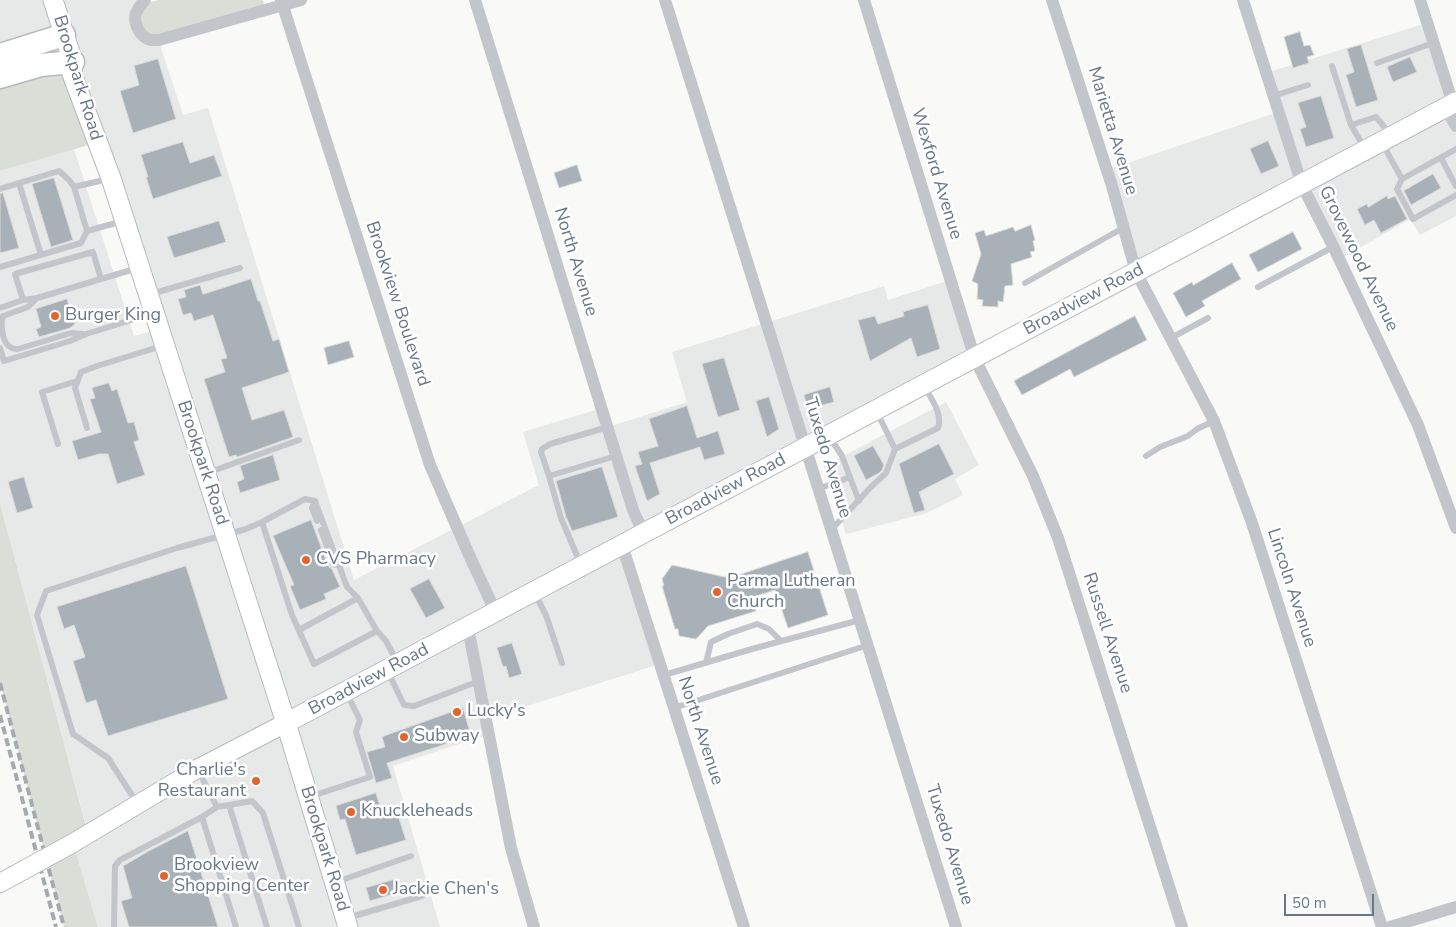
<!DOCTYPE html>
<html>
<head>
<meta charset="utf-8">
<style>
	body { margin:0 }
	#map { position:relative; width:1456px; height:927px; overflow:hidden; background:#f9f9f7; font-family:"Nunito Sans",sans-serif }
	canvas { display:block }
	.scale { position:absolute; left:1284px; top:894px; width:90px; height:22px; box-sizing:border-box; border:2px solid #687888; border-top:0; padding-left:6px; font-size:15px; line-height:18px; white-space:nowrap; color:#687888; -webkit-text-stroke:4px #fff; paint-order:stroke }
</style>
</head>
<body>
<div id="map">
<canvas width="1456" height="927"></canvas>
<div class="scale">50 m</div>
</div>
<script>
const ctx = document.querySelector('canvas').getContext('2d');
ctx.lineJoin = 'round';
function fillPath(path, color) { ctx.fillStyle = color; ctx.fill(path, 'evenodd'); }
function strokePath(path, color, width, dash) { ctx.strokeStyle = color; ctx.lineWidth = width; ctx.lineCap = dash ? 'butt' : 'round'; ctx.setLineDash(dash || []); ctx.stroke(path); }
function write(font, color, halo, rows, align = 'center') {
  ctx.font = font + ' "Nunito Sans",sans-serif'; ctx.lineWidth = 5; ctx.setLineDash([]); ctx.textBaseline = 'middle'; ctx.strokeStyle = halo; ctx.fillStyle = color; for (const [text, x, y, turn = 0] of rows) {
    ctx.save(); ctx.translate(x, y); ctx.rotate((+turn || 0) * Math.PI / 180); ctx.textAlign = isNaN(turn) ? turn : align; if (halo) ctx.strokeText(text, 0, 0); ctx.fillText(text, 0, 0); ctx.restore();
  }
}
const built = new Path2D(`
	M0,0H145L183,115L208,108L354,580L539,485L523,432L602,408L608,427L687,402L672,352L884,286L888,300L950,280L975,359L623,545L660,664L486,719L489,734L393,766L440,927H98L73,843L88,833L0,503V171L74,149L134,336L159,329L63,30L0,48Z
	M1427,23L1456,102V216L1420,235L1410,219L1339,260L1302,185L1136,272L1107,170L1278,112L1266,73Z
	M946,402L979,465L955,479L963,495L927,513L846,534L824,466Z`);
const green = new Path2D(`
	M159,0H263L264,5L161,36C157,35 153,35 149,33C138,26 140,9 151,2C152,2 158,0 159,0Z
	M73,62L99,142L0,171V77Z
	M0,503L88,834L73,843L98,927H64L0,683Z`);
const building = new Path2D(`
	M1300,32L1304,46L1310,45L1314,55L1307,57L1309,63L1293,68L1284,37Z
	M1361,45L1378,100L1356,107L1346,75L1354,72L1347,49Z
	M1410,57L1417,72L1393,82L1387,67Z
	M158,59L176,119L133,133L120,91L139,85L134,66Z
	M1321,96L1334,138L1306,147L1300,129L1306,127L1298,103Z
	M1268,141L1279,166L1261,174L1250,149Z
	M183,142L190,163L214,155L222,176L153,199L146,177H148L141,155Z
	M577,165L582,181L559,188L554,173Z
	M1433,174L1441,188L1411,205L1404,191Z
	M54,178L73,240L51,247L32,184Z
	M3,193L19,248L0,253V194Z
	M1387,196L1388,199L1395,196L1407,219L1381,233L1374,220L1365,225L1357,209L1367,204L1368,207Z
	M219,221L226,242L174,258L167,237Z
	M1031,225L1035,240L1033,241L1035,251L1030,252L1032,257L1011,264L1013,285L1005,286L1003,302L998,301V307L982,306L983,300L977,299L978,284L972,281L981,254L975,233L984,230L986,236L1013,227L1015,231Z
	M1293,232L1302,249L1258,272L1249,255Z
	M1232,263L1241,279L1202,301L1205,306L1186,317L1173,293L1192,282L1193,285Z
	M251,279L258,301H260L273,341L279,339L289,372L242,388L252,420L284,410L293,437L237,457L236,455L229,457L204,379L225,372L221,359L227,358L213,315L194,321L191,313L183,315L178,299L186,297L184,290L200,285L203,294Z
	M67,299L75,324L70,328L39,337L36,329L41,327L36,309Z
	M928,305L940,349L917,357L911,338L870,361L858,320L875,316L878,324L904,316L903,312Z
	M1135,316L1147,340L1074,377L1070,369L1022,395L1014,381Z
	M349,341L354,357L328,365L324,348Z
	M724,358L740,410L718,417L702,364Z
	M109,383L112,391L117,389L128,423L134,422L139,440L134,442L145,475L117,484L108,454H99L78,460L72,441L101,432L90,399L95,398L92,388Z
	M830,387L834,402L808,409L804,395Z
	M769,397L779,429L767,437L756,401Z
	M687,406L697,438L718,431L725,454L704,460L700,447L650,463L660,494L647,501L635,466L642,464L638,452L658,446L649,419Z
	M939,444L954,474L919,492L925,510L914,513L899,464Z
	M873,446L884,465L882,470L879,473L866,480L854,456Z
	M273,455L280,480L240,493L237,482L244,479L240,466Z
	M602,467L618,517L572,531L566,517L556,481Z
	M24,477L33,508L17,513L8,482Z
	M311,520L328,566L332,569L340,587L324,594L326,599L300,610L290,586L294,585L273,536Z
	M808,552L828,615L788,628L775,590L753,597L756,611L708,626L696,639L679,636L678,629H675L662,586H664L662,579L672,565L729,578Z
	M186,566L228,699L108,736L96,700L86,703L73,661L85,657L74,625L64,629L57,607Z
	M429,579L445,608L426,618L410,589Z
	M512,643L522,674L509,678L506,666L503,667L497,648Z
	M463,708L469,729L445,738L446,744L387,763L392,778L376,783L367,752L385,747L382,737Z
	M376,793L382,813L396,809L406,840L356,855L345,819L340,820L336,806Z
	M188,831L218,927H129L121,901L132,898L123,866L147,852Z
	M396,879L400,892L370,901L366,888Z`);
const service = new Path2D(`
	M1377,63L1433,43
	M1332,66L1351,125
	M1273,96L1308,85
	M1382,143L1402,179L1456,149
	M1365,149L1351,125L1376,117L1390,134
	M1441,158L1456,186
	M1402,179L1397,189L1413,219L1456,195
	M19,183L41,255
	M74,187L87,231
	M0,189L59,171L69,180L74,187L108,179
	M0,267L81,243L87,231L123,221
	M1025,283L1123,228
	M1258,287L1333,247
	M151,294L240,268
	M37,298L28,307L3,316C0,324 2,342 10,347C13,349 15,349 18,349L71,333L83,334
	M23,300L15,274L93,252L101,279
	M0,308L23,300L37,298L138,268
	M1171,338L1208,318
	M0,348L4,361L70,341L86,334L151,314
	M877,412L895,449
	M87,428L75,388L81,372L97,366L162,346
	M829,436L842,456L859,501
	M58,444L42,392L77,381
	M1146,456L1160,447L1188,436L1197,429L1214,421
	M207,473L299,440
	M549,476L541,452L542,449L550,444L608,427
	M818,489L850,477
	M315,501L312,508L317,521
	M262,522L305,499L315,501L347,587L358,598
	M321,530L333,564L340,566
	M831,530L871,487L886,473L895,449L938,428C943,414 931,398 924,386
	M581,565L561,518L549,476L616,456
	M535,594L546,615L562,663
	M299,630L358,598L377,631
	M706,663L711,642L728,634L757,624L769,629L781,641
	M388,672L404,705L414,706L479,681
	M664,675L752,649L860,620
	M674,708L868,645
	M309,797L370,777L356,732L360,720L347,694
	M137,803L108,758L73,734L37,615L46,591L177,548L246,529L262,522L292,615L314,664L377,631L386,641L397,662
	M229,805L267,927
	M217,807L252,801L263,813L299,927
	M202,817L236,927
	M336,882L411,856
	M347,918L422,896
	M114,927L115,866L120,860L202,817L217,807L198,770`);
const minor = new Path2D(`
	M145,0C141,4 138,8 136,13C133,23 140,38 151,40C153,40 156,40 159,40L301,0
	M281,0L430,465L470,557L496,613
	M475,0L633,510L644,534
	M665,0L956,927
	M864,0L975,359L1033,476L1058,538L1182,927
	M1052,0L1112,186L1136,272L1214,421L1252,523L1382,927
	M1243,0L1302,185L1333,246L1418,425L1456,528
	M1420,0L1453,104
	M1446,108L1456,126
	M622,545L744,927
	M468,628L511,848L534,927
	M1390,927L1456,907`);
const secondary = new Path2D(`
	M73,843L197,769L286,723
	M0,883L22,871`);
const primary = new Path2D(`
	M53,0L73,62L72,74L111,178L286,723L348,927
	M286,723L1456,102`);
const motorway = new Path2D(`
	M0,55L64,35
	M0,77L41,65L73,62`);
const rail = new Path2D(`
	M0,683L64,927
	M0,715L56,927`);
const secondaryBridge = new Path2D(`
	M22,871L73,843`);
const markers = [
	[55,316,5,"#e3642d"],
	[306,560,5,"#e3642d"],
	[717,592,5,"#e3642d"],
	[457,712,5,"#e3642d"],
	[404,737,5,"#e3642d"],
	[256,781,5,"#e3642d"],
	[351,812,5,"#e3642d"],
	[164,876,5,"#e3642d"],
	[383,890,5,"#e3642d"]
];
const streetNames = [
	["Brookpark Road",77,78,73],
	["Marietta Avenue",1112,131,73],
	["Wexford Avenue",936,174,73],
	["Grovewood Avenue",1358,259,64],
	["North Avenue",575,262,73],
	["Broadview Road",1084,300,-28],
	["Brookview Boulevard",397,304,72],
	["Tuxedo Avenue",827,458,73],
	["Brookpark Road",202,463,72],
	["Broadview Road",726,490,-28],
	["Lincoln Avenue",1291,588,72],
	["Russell Avenue",1107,633,72],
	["Broadview Road",369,680,-28],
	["North Avenue",700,731,72],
	["Tuxedo Avenue",949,845,73],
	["Brookpark Road",324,849,73]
];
const poiNames = [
	["Burger King",65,316],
	["CVS Pharmacy",316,560],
	["Parma Lutheran",727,582],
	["Church",727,603],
	["Lucky's",467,712],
	["Subway",414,737],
	["Charlie's",246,771,"right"],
	["Restaurant",246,792,"right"],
	["Knuckleheads",361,812],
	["Brookview",174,866],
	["Shopping Center",174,887],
	["Jackie Chen's",393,890]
];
fillPath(built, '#e7e8e8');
fillPath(green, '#d9ded6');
fillPath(building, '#a9b1b8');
strokePath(building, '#dbdbd9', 1);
strokePath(secondary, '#b5babf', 20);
strokePath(primary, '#b6babf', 21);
strokePath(motorway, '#b6b9bd', 25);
strokePath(service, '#c2c6cb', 6);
strokePath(minor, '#c2c6cb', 12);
strokePath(secondary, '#fff', 18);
strokePath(primary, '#fff', 19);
strokePath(motorway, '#fff', 22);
strokePath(rail, '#a3aab0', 4, [8, 4]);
strokePath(secondaryBridge, '#b5babf', 20, []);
strokePath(secondaryBridge, '#fff', 18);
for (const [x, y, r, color] of markers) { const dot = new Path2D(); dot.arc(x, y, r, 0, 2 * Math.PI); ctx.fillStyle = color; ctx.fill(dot); strokePath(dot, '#fff', 2); }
write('18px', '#687888', '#fff', streetNames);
write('18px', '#687888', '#fff', poiNames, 'left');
</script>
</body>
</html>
